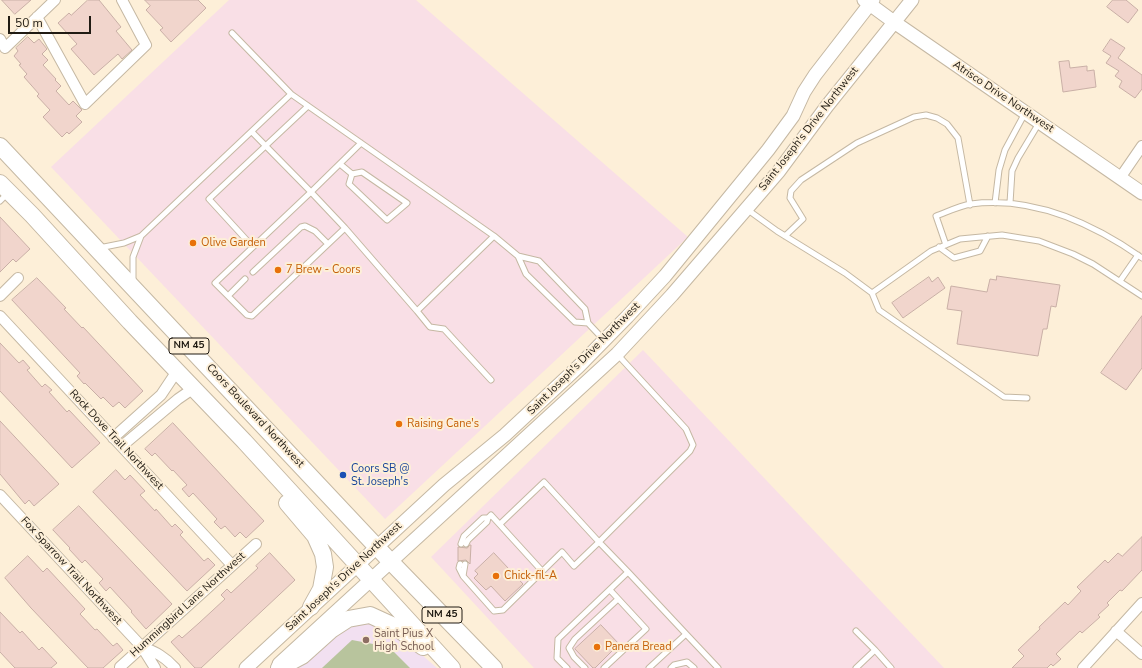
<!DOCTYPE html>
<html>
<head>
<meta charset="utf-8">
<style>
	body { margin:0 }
	#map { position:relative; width:1142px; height:668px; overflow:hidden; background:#fdefd8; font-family:"Nunito Sans",sans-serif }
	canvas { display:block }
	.scale { position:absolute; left:8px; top:16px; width:83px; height:18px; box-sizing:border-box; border:2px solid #201b13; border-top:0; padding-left:5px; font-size:12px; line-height:14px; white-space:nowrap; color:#201b13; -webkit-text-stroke:3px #fdefd8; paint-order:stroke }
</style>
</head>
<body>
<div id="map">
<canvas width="1142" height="668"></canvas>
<div class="scale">50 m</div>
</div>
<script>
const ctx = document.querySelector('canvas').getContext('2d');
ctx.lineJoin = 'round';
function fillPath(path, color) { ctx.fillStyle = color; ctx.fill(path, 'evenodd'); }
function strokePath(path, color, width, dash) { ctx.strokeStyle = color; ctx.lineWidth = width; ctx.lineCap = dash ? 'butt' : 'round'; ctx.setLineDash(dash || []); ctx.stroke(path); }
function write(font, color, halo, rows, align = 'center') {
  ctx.font = font + ' "Nunito Sans",sans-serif'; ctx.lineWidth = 4; ctx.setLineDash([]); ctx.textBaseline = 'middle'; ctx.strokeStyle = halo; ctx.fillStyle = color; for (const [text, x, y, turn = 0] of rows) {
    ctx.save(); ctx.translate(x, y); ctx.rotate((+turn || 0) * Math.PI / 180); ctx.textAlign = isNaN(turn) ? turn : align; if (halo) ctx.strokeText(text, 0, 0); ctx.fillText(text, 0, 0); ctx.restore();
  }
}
const commercial = new Path2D(`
	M229,0H416L688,237L385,519L51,167Z
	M643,350L944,668H534L431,557Z`);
const education = new Path2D(`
	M371,621L414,648L437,668H292L339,629Z`);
const green = new Path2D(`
	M352,640L389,647L410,668H322Z`);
const building = new Path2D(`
	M2,0H31L15,14Z
	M88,0H99L121,27L116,31L132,50L122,59L118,54L94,75L71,49L77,44L58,23L69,13L71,15Z
	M145,0H198L206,8L171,42L160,30L163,28L146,10L150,6Z
	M1113,0H1126L1138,10L1128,23L1107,7Z
	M28,37L34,43L39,39L47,49L42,54L48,60L43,65L56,79L55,80L61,86L56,91L69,105L73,101L82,110L76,116L82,122L69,134L67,132L62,137L43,117L50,110L37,96L39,94L24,77L27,74L19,65L21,64L14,56L18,51L16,48Z
	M1111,39L1125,48L1118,58L1142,75V89L1135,98L1119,87L1122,81L1115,76L1119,71L1106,63L1111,56L1103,51Z
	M1069,61L1070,68L1087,66V71L1094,70L1096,87L1063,92L1059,62Z
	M0,217L30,249L16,262L13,259L0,272Z
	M997,276L1060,285L1056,307L1051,306L1047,329H1043L1038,356L957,344L962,311L947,309L951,286L987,292L990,279L996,280Z
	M929,277L932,282L938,277L945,288L903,318L892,303Z
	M37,278L66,308L64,309L82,328L83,327L143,391L125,408L119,402L113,407L103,397L101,399L85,383L84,384L77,376L80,373L12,300Z
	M1142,316V368L1126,390L1101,373Z
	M0,343L19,363L23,360L30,368L27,370L42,387L45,384L52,390L49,392L67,412L69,410L100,443L72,468L0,391Z
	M0,421L59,484L34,506L29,500L25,504L0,474Z
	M173,423L264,521L246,538L240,532L235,537L225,526L221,529L214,522L217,519L193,493L189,497L182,489L187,485L173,470L172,471L155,453L152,456L145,449Z
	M116,470L125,480L130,475L145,491L140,495L155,511L156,509L172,527L175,524L183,532L180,535L204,561L208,558L215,565L187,591L93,492Z
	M79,506L172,604L146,629L131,612L132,611L110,587L106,591L99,583L103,579L85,560L82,563L69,549L70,548L53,530Z
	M1142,537V570L1122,591L1120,590L1107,603L1109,605L1098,615L1100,617L1082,633L1080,631L1056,654L1061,659L1053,666L1051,664L1047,668H1012L1024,656L1018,650L1040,629L1039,627L1065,602L1068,605L1081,591L1077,587L1105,560L1108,563L1118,553L1122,556Z
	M470,545H471L470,564L466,560L458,561V547L467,548Z
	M270,553L295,580L201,668H195L171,642L179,635L182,638L199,623L225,599L221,595L227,589L231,593L258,568L256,566Z
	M494,553L523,584L505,601L491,586L486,590L474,578L478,574L475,571Z
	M28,556L43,572L47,568L85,609L80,614L95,630L97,629L113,646L117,643L123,650L103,668H88L31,608L5,578Z
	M0,612L20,633L22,631L39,650L42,647L57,663L51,668H15L0,652Z
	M601,625L619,644L595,668H593L575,649Z`);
const service = new Path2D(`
	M232,33L291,94
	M252,132L311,192L361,143
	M340,164L352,174
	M362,172L407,203L387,220L349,184L352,174Z
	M0,201L8,193
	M995,203L999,170L1005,150L1025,113
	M1010,203L1012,171L1018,158L1039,123
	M748,210L777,231L845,273L872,293L879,310L1004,397L1027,398
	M141,236L291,94L494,236L417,311L345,228L311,192L215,283L247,315L252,316L345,228
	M494,236L518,256L539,261L585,309L588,323L604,340
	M785,236L803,219L790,198L791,191L801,180L857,143L914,117L926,115L937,118L947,124L958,138L970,205
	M946,245L936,216C947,212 959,206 971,204C1033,196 1092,223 1142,258
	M253,247L209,199L308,106
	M939,247L954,258L980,251L988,236
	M99,248L124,243L141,236L133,257V281
	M518,256L526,274L575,322L588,323
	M253,272L301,227L305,226L315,231L328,244
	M1120,281L1138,255
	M872,293L931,251L960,239L1002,235L1039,241L1073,254L1093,264L1142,296
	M228,296L245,279
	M417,311L430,327L444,329L491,380
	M617,354L686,429L693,445L690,451L599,542L628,572
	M461,544L464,536L483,518H488L491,515L542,571
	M466,544L468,540L487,522L488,518
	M460,564L459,568L463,576
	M465,564L463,576L494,611L503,610L562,552L574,566L599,542L544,482L500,524
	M856,631L875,650
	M686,634L718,668
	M567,668L557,658L558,639L628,572L686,634L649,668
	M585,668L574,657L569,648L575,639L618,599
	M604,668L646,629L610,590
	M671,668L674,665L687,662L694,668
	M856,668L875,650L891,668`);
const minor = new Path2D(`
	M37,17L85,104L146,45L122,0
	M0,39L5,48L55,0
	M1120,178L1142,146
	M0,296L18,278
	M0,316L232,565
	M113,438L161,395L177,371
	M122,446L178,399L194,388
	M0,495L142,647L155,668
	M1116,631L1142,654
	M142,647C156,652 165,657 175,668
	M120,667L256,544
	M1083,668L1142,603`);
const tertiary = new Path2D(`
	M864,0L894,22L1142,193
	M279,664L617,354L672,295L779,171L827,106L912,0
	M246,668L444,485L505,435L579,366L627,317L665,276L768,150L793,116L804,92L815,75L873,0`);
const primary = new Path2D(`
	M0,146L390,561L494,668
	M0,183L32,215L130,322L244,441L452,668
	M287,503L315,536L323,554L325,567L321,589L311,607
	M279,668L302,656L331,630L348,619L370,615L394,626L423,647`);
const markers = [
	[193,243,4,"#e8710a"],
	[278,270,4,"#e8710a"],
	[399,424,4,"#e8710a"],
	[343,475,4,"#1a4fb4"],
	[496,576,4,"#e8710a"],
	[366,640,4,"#8d6e63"],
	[597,647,4,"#e8710a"]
];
const shields = [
	[189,346,40],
	[442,615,40]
];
const shieldNames = [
	["NM 45",189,346],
	["NM 45",442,615]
];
const streetNames = [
	["Atrisco Drive Northwest",1003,97,34],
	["Saint Joseph's Drive Northwest",809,129,-52],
	["Saint Joseph's Drive Northwest",584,359,-45],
	["Coors Boulevard Northwest",255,416,47],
	["Rock Dove Trail Northwest",116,440,47],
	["Fox Sparrow Trail Northwest",71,571,47],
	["Saint Joseph's Drive Northwest",344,577,-43],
	["Hummingbird Lane Northwest",188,605,-42]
];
const foodNames = [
	["Olive Garden",201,243],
	["7 Brew - Coors",286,270],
	["Raising Cane's",407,424],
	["Chick-fil-A",504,576],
	["Panera Bread",605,647]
];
const transitNames = [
	["Coors SB @",351,469],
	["St. Joseph's",351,482]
];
const educationNames = [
	["Saint Pius X",374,634],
	["High School",374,647]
];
fillPath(commercial, '#f9dfe6');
fillPath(education, '#f2e0f1');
fillPath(green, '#b8c49d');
fillPath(building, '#f1d5cc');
strokePath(building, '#c9afa6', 1);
strokePath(service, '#c5b8a3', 7);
strokePath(minor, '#c5b8a3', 12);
strokePath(tertiary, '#c5b8a3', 15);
strokePath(primary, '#c5b8a3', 18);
strokePath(service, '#fff', 5);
strokePath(minor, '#fff', 10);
strokePath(tertiary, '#fff', 13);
strokePath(primary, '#fff', 16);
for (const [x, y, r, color] of markers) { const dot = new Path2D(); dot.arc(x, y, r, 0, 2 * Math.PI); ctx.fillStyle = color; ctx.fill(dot); strokePath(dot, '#fdefd8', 1.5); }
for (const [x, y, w] of shields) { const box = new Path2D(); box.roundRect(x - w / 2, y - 8, w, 16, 3); ctx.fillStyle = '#fdefd8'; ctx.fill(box); strokePath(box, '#201b13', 1); }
write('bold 10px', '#201b13', null, shieldNames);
write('11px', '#201b13', '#fdefd8', streetNames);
write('11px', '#c56008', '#fdefd8', foodNames, 'left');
write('11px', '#164399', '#fdefd8', transitNames, 'left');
write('11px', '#785e54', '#fdefd8', educationNames, 'left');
</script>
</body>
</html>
